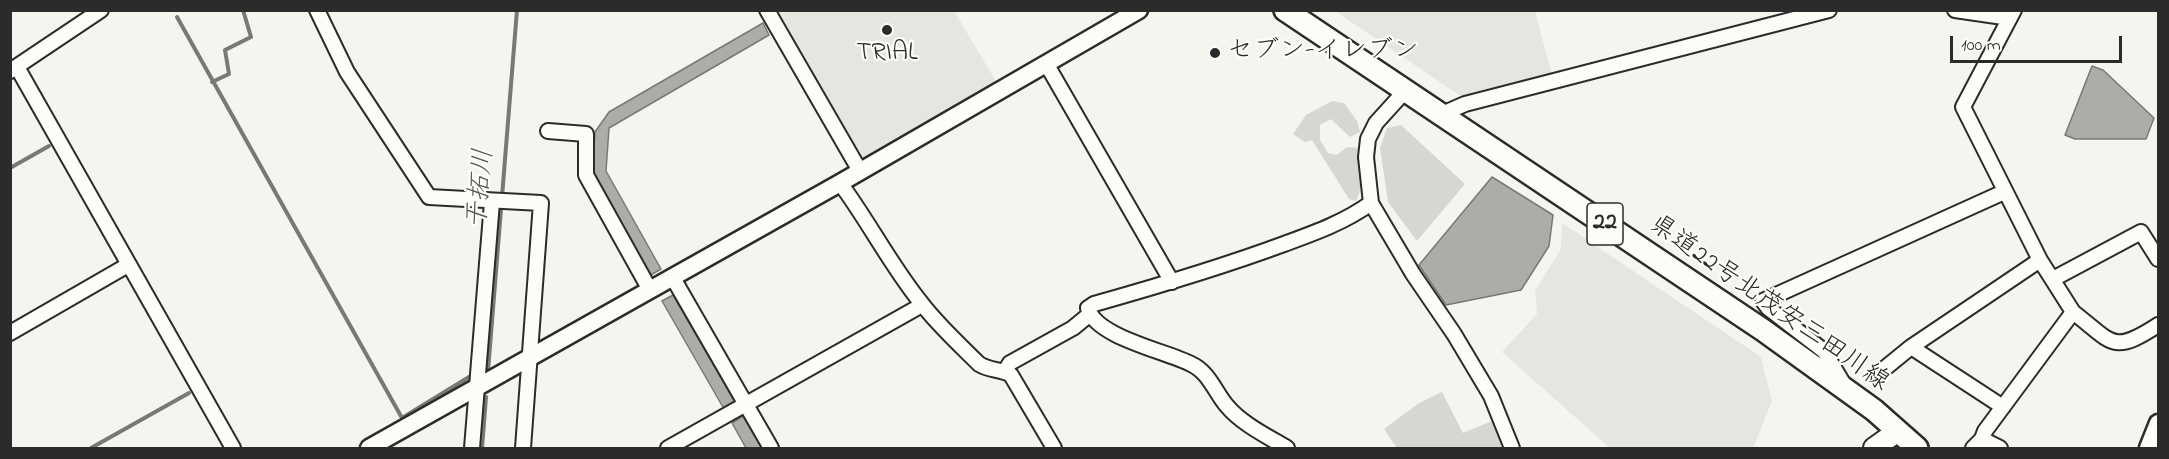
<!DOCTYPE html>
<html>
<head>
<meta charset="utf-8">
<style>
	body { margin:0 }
	#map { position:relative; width:2169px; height:459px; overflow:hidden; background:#f5f4ef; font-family:"Indie Flower",sans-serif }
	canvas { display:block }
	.frame { position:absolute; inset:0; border:12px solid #2b2b2b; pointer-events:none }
	.scale { position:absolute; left:1950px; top:36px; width:172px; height:27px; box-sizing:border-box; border:3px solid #2b2b2b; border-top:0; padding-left:8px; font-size:18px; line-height:21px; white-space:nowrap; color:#2b2b2b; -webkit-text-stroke:4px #fdfcf7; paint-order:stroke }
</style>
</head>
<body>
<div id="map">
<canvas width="2169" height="459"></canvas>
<div class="frame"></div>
<div class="scale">100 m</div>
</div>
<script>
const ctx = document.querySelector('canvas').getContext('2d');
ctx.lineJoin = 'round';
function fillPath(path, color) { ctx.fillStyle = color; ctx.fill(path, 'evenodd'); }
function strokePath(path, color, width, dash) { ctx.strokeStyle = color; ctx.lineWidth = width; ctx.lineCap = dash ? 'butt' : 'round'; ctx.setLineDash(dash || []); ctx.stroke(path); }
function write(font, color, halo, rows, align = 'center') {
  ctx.font = font + ' "Indie Flower","Klee One",sans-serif'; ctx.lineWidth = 4.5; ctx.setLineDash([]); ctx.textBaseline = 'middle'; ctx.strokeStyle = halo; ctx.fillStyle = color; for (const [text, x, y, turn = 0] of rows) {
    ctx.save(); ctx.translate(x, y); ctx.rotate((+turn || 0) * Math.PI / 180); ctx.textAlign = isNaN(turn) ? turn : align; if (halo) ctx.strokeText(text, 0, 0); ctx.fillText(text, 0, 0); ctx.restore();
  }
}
const built = new Path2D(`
	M773,11H954L997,83L861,161Z
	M1335,11H1535L1552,75L1462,97Z
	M1562,223L1761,357L1772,401L1753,448H1610L1502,352L1537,314L1535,291L1561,249Z`);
const green = new Path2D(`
	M1332,101L1344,103L1357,121L1360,132L1350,137L1331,119L1320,125V140L1328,153L1337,155L1347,147L1358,148C1364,165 1364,184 1356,201L1349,199L1312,140L1305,142L1293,134L1306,115Z
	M1401,125L1465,184L1417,241L1388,202L1380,148L1387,128Z
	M1442,392L1463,433L1497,419L1508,448H1397L1384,429L1419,403Z`);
const water = new Path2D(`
	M763,23L769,35L609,128L606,171L661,269L649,276L592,174L595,132L609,112Z
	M2092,66L2103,70L2154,118L2146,139H2075L2065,135Z
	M1492,177L1553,215L1549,246L1521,290L1446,305L1419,265Z
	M673,295L735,402L724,409L662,301Z
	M743,416L762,448H746L732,423Z`);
const stream = new Path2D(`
	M177,17L402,418L469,377
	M212,82L229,74L225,50L251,37L243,10
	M10,168L49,146
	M488,371L517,10
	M91,448L189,393
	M482,448L486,397`);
const minor = new Path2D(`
	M317,10L347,72L429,197L541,203L523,448
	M767,10L860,171
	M1955,10L2010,18
	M1047,65L1172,282
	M17,67L233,448
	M10,71L101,10
	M1405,91L1376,123L1368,139L1366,157L1371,203L1413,274L1454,334L1491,396L1512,448
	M1440,115L1465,104L1829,10
	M548,131L586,134V175L650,290
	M840,183C869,222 891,266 922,304C939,326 960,345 979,364C990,371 1002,369 1011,375L1054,448
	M673,278L771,448
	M2053,279L2141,232L2158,259
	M2073,312C2113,343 2112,355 2158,325
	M10,333L128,265
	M1911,347L2003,407
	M1884,369L1911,347L2040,260
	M1005,371L1010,363L1073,328L1090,314
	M1843,383L1824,351L1768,308L1763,301L2004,192
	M1982,439L2000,448
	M472,448L492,202
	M668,448L922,305
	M1287,448C1267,436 1242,424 1227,406C1215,392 1209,372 1191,364C1166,351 1095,337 1088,308L1094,304C1158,286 1222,267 1284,244C1314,233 1345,222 1371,203
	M1973,448L1982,439L1985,431L2073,312L2040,260L1963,107L2014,10`);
const tertiary = new Path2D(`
	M369,448L840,183L1139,10
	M2148,448L2158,423`);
const secondary = new Path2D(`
	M1874,448L1898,431`);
const primary = new Path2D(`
	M1285,10L1763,330L1874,410L1917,448`);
const markers = [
	[887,30,6,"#2b2b2b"],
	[1215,53,6,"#2b2b2b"]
];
const shields = [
	[1605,224,36]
];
const shieldNames = [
	["22",1605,224]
];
const poiNames = [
	["セブン-イレブン",1227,53],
	["TRIAL",887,55,"center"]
];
const streetNames = [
	["県道22号北茂安三田川線",1768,305,35]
];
const waterNames = [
	["干拓川",483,189,-85]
];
fillPath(built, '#e6e5e0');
fillPath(green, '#d7d6d2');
fillPath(water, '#adaca9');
strokePath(water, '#797877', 1.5);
strokePath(stream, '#797877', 4);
strokePath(minor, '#2b2b2b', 18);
strokePath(tertiary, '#2b2b2b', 21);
strokePath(secondary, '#2b2b2b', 24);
strokePath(primary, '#2b2b2b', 26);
strokePath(minor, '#fdfcf7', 14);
strokePath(tertiary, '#fdfcf7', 16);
strokePath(secondary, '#fdfcf7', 20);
strokePath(primary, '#fdfcf7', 21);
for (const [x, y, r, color] of markers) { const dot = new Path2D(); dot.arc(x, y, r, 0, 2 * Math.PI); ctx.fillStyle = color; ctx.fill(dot); strokePath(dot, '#fdfcf7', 2); }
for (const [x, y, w] of shields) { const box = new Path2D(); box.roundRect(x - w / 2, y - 21, w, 42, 4.5); ctx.fillStyle = '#fdfcf7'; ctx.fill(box); strokePath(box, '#2b2b2b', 1.5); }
write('bold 24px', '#2b2b2b', null, shieldNames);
write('26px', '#2b2b2b', '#fdfcf7', poiNames, 'left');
write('26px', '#2b2b2b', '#fdfcf7', streetNames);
write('italic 27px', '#585857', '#fdfcf7', waterNames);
</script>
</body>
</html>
